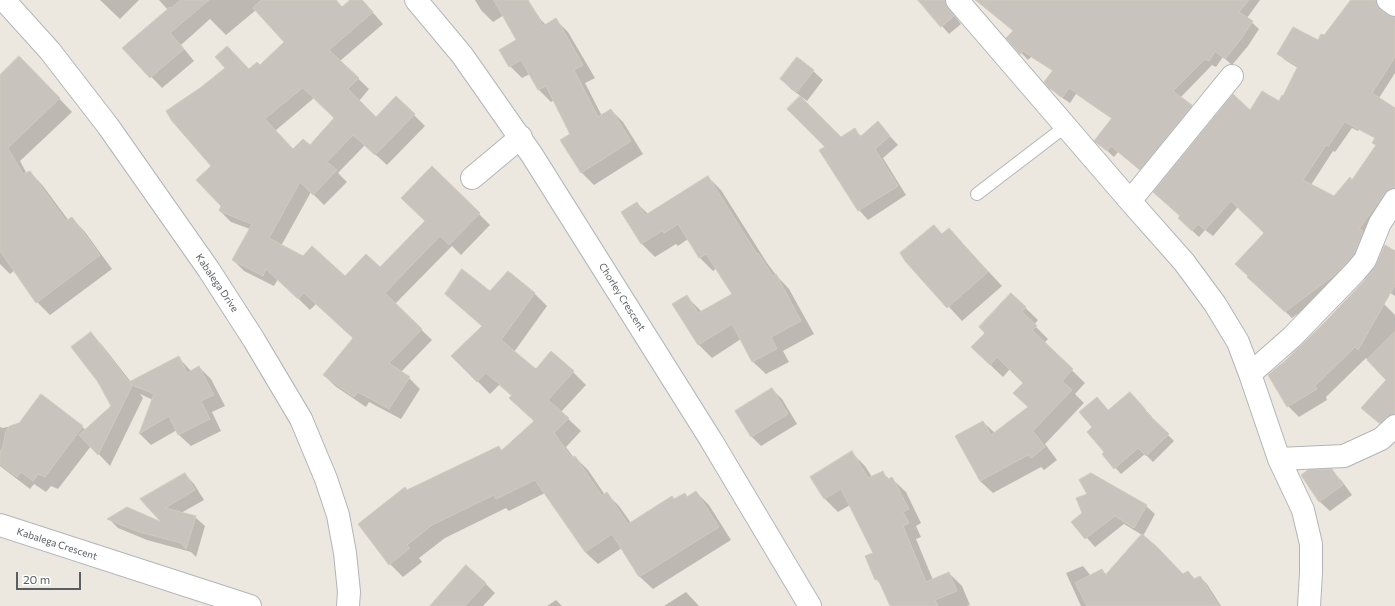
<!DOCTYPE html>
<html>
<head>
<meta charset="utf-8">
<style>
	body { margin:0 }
	#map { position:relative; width:1395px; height:606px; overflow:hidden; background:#ede8df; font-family:Commissioner,sans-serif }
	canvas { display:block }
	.scale { position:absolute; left:16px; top:572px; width:65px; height:18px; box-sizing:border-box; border:2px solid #585e62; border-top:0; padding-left:5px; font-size:12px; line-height:14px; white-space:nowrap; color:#585e62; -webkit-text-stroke:3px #fff; paint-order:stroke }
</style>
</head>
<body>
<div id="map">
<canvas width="1395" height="606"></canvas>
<div class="scale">20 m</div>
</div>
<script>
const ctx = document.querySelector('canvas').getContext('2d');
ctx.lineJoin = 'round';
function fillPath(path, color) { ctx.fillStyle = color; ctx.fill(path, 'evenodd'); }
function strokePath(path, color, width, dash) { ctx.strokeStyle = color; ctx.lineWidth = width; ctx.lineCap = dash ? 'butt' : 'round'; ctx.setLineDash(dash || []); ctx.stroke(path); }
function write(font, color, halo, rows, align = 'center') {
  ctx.font = font + ' Commissioner,sans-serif'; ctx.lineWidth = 4; ctx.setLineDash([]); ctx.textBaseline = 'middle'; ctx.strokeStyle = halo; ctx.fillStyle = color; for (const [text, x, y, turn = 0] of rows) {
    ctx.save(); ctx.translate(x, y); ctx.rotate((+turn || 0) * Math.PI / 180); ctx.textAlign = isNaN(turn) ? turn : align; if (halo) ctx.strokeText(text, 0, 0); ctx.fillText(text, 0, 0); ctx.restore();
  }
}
const shadow = new Path2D(`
	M100,0H139L120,19Z
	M159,0H335L342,8L351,0H362L383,24L340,61L369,89L359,101L376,118L414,115L425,126L387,165L365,145L338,173L347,182L324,205L311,192L281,246L345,278L380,268L426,221L432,167L490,225L461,255L452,246L395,304L432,340L401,372L409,378L420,389L401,419L369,402L366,407L335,386L324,375L354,339L316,304L310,310L278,279L274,286L244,271L233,260L250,229L231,222L220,211L222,206L212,166L249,70L260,66L286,42L256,10L226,35L210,19L181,45L194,61L162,88L124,48L168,10ZM314,98L336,118L310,146L294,150L275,131Z
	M475,0H528L541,20L546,25L556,20L568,32L595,78L585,83L602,116L611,110L623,122L643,154L594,185L581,172L572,135L554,100L551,102L539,90L530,74L522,78L510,66L517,40L504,15L493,22L481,10Z
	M919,0H954L952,3L951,11L961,24L949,34Z
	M975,0H1260L1247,18L1259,29L1248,46L1232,65L1223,57L1216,67L1212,65L1181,97L1199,112L1147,176L1118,152L1114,157L1103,147L1112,119L1076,94L1070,103L1058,95L1050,88L1053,71L1031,57L1028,60L1007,38L1014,31Z
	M1352,0H1384L1382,6L1383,12L1395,18V73L1358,131L1352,128L1335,152L1333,151L1311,185L1335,197L1353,181L1377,146L1395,112V196L1369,239L1340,283L1292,318L1255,283L1265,233L1238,207L1213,236L1205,230L1199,237L1186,225L1251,112L1279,102L1283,97L1298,68L1285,60L1278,54L1318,41L1324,36Z
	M32,70L72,112L20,161L27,174L30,172L43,186L69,221L72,218L85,232L112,269L50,315L37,302L15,270L10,274L0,264V76Z
	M813,71L823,80L807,101L791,89L781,79Z
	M878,123L898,145L883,158L906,195L868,220L859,210L841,138L855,130L862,137Z
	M708,177L721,190L767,263L776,275L789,289L814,334L783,351L789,362L766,374L752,361L741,339L712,358L699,345L673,304L686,296L702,312L733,294L717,268L713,271L700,258L688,239L678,246L676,244L655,257L642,244L637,203L648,214Z
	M949,229L1002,286L962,321L906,260Z
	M1395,252V296L1384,289Z
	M1363,283L1395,315V431L1391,434L1363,408L1387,380L1366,358L1326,397L1327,400L1299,417L1288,406L1286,362L1325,324Z
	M490,292L534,293L547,306L514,352L536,370L573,372L586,385L561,412L581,431L566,447L574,458L575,457L588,470L605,495L607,494L619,506L631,523L684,494L688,497L696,492L709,505L731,540L653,589L640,577L622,548L598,564L585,552L545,493L509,511L506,508L445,538L419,558L422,562L403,577L390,564L408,491L499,447L503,451L535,421L512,396L499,385L490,394L453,356L483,327L446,294Z
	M1011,294L1038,320L1034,325L1048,339L1044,343L1085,383L1075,394L1084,403L1045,444L1057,460L1044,470L1041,467L993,493L980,481L983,422L995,433L1030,408L1025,383L1010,369L1003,377L985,360L986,333Z
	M91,334L102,345L131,382L179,358L191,371L199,367L211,379L225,406L212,412L221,431L191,446L179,435L177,430L151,445L140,434L153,400L140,394L143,398L110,466L91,446L58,489L51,486L46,492L34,484L30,489L0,466V427L3,428L20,424L41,396L86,430L113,406Z
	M772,389L782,399L797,424L761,446L751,436Z
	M1130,393L1152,417L1151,418L1174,441L1153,462L1145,454L1121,474L1103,454L1105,452L1109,411Z
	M852,453L865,466L872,477L882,472L890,480L892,479L906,492L921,523L916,526L921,537L916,539L933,580L949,573L962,586L970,605L967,606H891L881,585L876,579L874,554L850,505L838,512L825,499Z
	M1331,470L1341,480L1352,495L1330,511L1320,502L1302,476Z
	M185,474L194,484L204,500L181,513L195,517L205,526L196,557L191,552L147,540L118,528L109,519L165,525L142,500Z
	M1146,506L1155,514L1143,536L1183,575L1188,572L1196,580L1200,577L1207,584L1221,606H1081L1066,573L1083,566L1091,576L1102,570L1107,575L1142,535L1124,524L1095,547L1073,522Z
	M485,583L495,593L483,606H445Z
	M686,592L699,606H664Z
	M556,600L562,606H547Z`);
const building = new Path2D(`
	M181,0H209L170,33L184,49L150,78L122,48L170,7L171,8Z
	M262,0H336L342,7L350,0H362L373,12L329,50L359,78L348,89L376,117L396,96L415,114L375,155L353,135L327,162L337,170L313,195L300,182L269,238L303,256L312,246L345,276L366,254L380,267L425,221L401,198L432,166L480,213L449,245L440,236L385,293L422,329L389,363L410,377L389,409L358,392L354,397L323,375L353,338L304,293L298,299L266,269L263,276L232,260L252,224L219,211L221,206L196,180L211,166L172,121L166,111L200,88L225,68L215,57L227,46L249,69L257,62L260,65L284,42L253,8ZM303,88L334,118L310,145L303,139L293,149L265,119Z
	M494,0H528L543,26L556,18L583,65L574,70L598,117L611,109L631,141L581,173L560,140L570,134L546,86L538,90L521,60L509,67L499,50L516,40Z
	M918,0H945L947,8L954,16L941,27Z
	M976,0H1249L1239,12L1253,21L1241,39L1225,59L1215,51L1209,61L1205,59L1173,91L1192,105L1140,170L1111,146L1107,151L1094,141L1112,118L1069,88L1063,97L1049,88L1044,82L1053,70L1023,51L1021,54L1019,53L1006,38L1013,31Z
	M1351,0H1376L1377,6L1381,10L1388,15L1395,17V57L1372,93L1395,108V188L1389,189L1385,193L1359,229L1363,231L1354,254L1346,264L1333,276L1285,312L1247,277L1248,276L1235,264L1264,233L1231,201L1205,230L1198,224L1192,231L1178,218L1180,216L1153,192L1233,94L1250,110L1262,91L1279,101L1282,95L1283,96L1298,66L1277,54L1293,27L1318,40L1321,34L1324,35ZM1345,122L1375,138L1372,143L1376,145L1352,180L1350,177L1334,196L1303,180L1326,145L1328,146Z
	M19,56L60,98L8,148L23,174L30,171L66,221L72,217L100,255L36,303L0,251V75Z
	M797,57L814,70L797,92L780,79Z
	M800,96L841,137L855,128L860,137L878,121L890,136L875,149L898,186L858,211L819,150L825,147L787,109Z
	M708,176L757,254L758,253L773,276L776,274L801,321L771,337L777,349L752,362L732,324L698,345L672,304L687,295L698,313L732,294L706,254L699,258L678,224L664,233L662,231L641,244L621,212L637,202L645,215Z
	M934,225L942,234L949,228L988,272L947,308L905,261L900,253Z
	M1385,245L1395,251V285L1358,350L1355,347L1315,386L1317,389L1287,407L1268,375L1285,361L1324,323L1364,281L1376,265Z
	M462,269L490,291L508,271L535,293L501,340L536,369L551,351L574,371L548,400L569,418L554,433L572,458L575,456L602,496L607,492L628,524L672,496L674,499L685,493L687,497L696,491L719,527L639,577L612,534L585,552L535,480L496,499L494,495L432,525L407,545L410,548L389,565L358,524L405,487L407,490L499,446L501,451L534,421L509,398L512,395L486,373L477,382L451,356L482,326L445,294Z
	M1011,293L1026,307L1022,312L1037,326L1032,330L1073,369L1062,381L1072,390L1033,431L1045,447L1031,458L1028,455L980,481L955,436L983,421L991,435L1028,407L1013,393L1023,383L997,357L990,365L971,347L985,333L979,327Z
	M91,332L129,382L179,356L187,373L199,366L214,395L201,401L210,419L178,435L169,416L139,434L154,394L130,384L132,386L98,455L79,435L111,406L98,382L71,347Z
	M1395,332V414L1387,417L1379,423L1361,408L1386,380L1367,360Z
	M772,388L788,414L751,437L735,411Z
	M1130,392L1146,410L1145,411L1169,434L1146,456L1138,448L1114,469L1102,454L1104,452L1087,432L1092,427L1079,412L1097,397L1108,410Z
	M41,394L83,426L45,477L38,474L33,481L21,472L17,477L0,464V451L3,447L5,435L7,429L10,426L19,423Z
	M852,451L868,478L883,471L887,480L892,477L909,509L903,512L909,523L903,526L926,582L949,572L957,591L935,600L938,606H890L878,579L875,580L865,556L873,553L841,489L824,499L810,477Z
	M1332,469L1343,485L1319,502L1301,475L1308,470Z
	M185,473L195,490L165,508L196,516L186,549L181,543L136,531L107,519L127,507L161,522L140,499Z
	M1091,473L1147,505L1134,528L1115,516L1085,539L1071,522L1082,513L1076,498L1087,494L1079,480Z
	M1142,534L1156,546L1183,574L1188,571L1194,579L1200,576L1219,606H1087L1075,583L1102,569L1105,575Z
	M466,565L486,583L465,606H430Z`);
const lane = new Path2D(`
	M977,194L1066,126`);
const street = new Path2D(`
	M4,0L50,51L108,126L209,270L254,340L301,419L326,479L338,515L345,553L349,592L348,606
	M957,0L1130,201L1184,262L1215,304L1238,342L1250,374L1292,337L1355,272L1365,260L1380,223L1395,200
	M1388,0L1395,5
	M472,178L521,137
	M1130,201L1232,76
	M1250,374L1279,459L1303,510L1311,544V573L1309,606
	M1279,459L1344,456L1381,439L1395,426
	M0,525L250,606`);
const secondary = new Path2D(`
	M416,0L462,55L532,155L711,440L810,606`);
const streetNames = [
	["Kabalega Drive",217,283,56],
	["Chorley Crescent",622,297,58],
	["Kabalega Crescent",57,544,18]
];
fillPath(shadow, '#0003');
fillPath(building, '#c8c3bd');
strokePath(building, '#d2c9be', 1);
strokePath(lane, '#b1b5b9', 14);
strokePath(street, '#b1b5b9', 24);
strokePath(secondary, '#b2b7bc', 24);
strokePath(lane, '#fff', 12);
strokePath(street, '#fff', 22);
strokePath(secondary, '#fff', 22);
write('10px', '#585e62', '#fff', streetNames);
</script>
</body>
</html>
